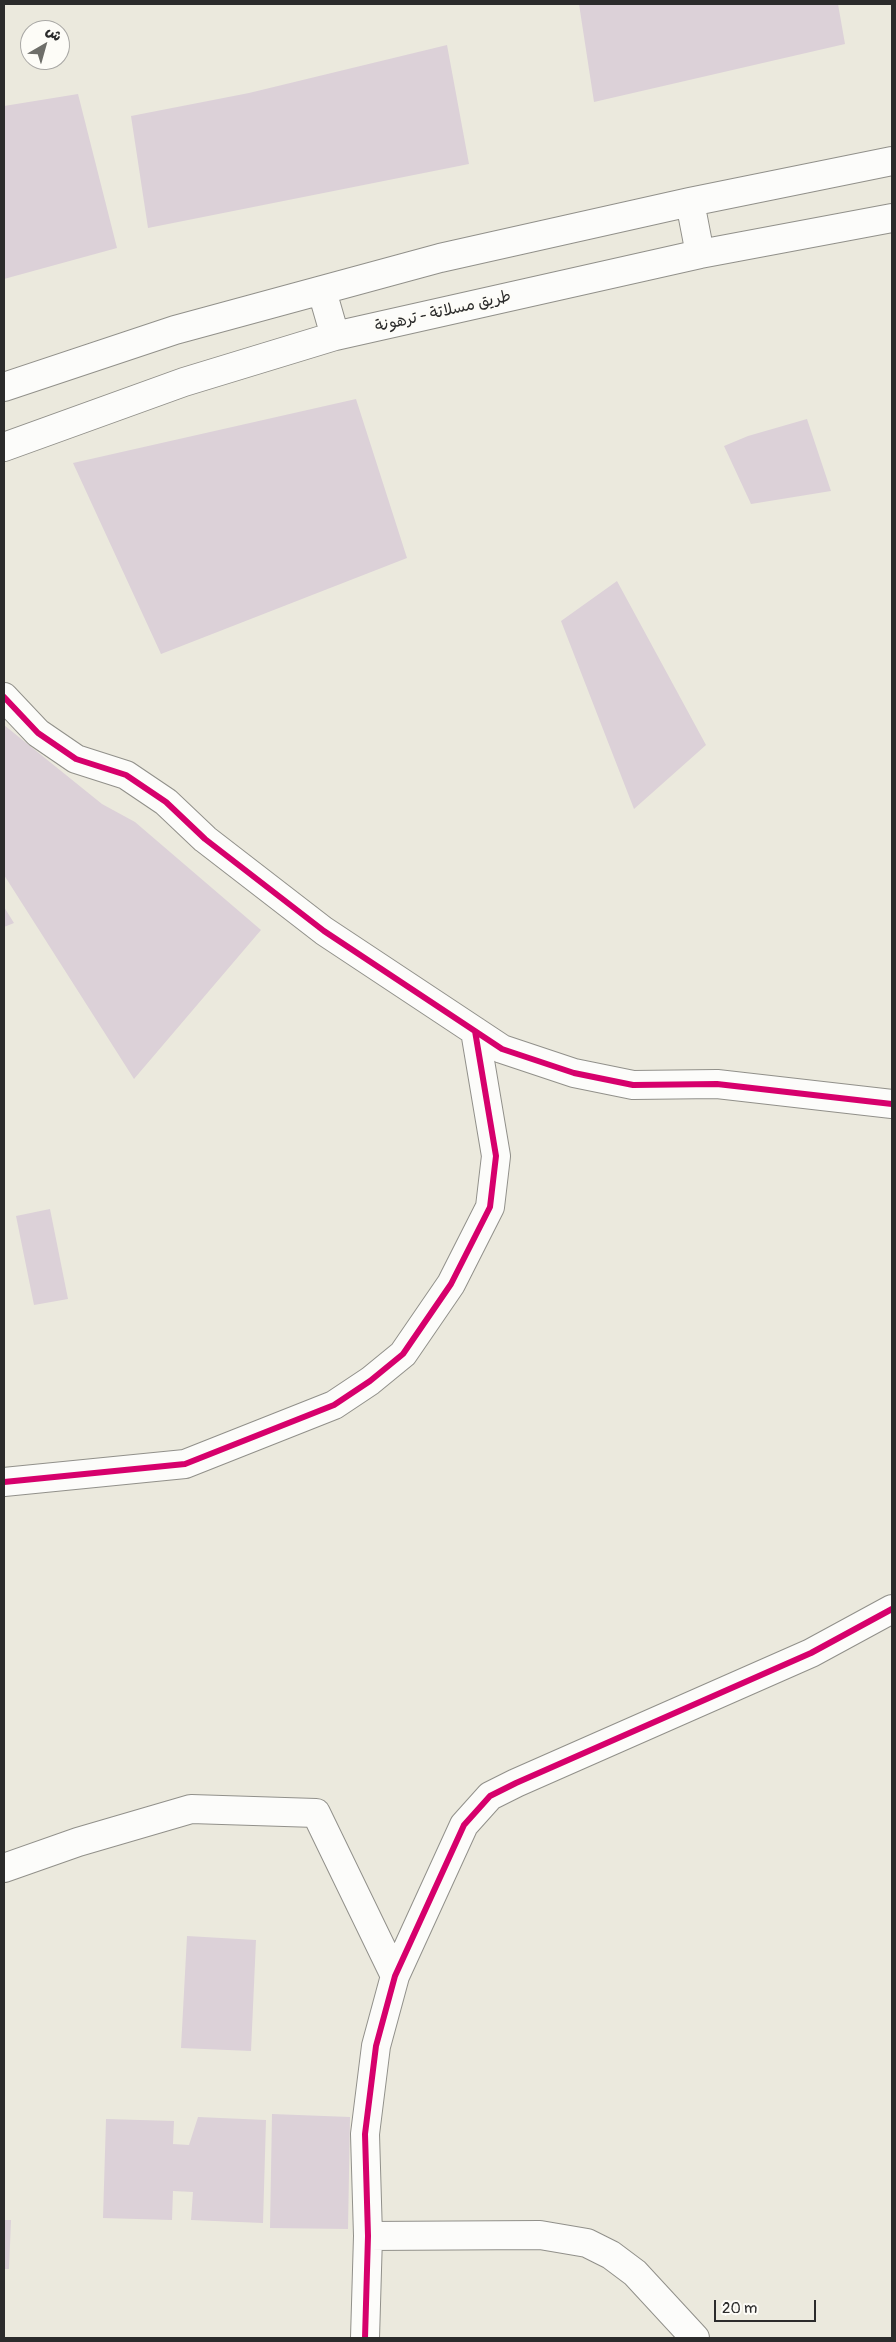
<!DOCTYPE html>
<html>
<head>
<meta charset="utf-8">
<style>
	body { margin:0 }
	#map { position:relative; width:896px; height:2342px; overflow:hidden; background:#ebe9dd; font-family:Pangolin,"Playpen Sans Arabic",sans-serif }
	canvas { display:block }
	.frame { position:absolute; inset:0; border:5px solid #2b2b2b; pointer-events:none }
	.north { position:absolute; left:20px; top:20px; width:50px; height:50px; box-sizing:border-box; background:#fdfcf7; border:1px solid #a9a8a5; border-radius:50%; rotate:38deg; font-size:14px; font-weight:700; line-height:20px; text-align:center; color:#2b2b2b }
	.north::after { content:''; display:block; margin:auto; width:18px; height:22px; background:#6e6e69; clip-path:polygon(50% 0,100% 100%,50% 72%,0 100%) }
	.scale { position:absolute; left:714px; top:2300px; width:102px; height:22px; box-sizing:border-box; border:2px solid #2b2b2b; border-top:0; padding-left:6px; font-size:15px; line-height:18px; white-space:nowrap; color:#2b2b2b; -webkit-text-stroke:4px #fdfcf7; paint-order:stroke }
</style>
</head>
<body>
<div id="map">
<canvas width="896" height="2342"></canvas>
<div class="frame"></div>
<div class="north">ش</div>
<div class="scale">20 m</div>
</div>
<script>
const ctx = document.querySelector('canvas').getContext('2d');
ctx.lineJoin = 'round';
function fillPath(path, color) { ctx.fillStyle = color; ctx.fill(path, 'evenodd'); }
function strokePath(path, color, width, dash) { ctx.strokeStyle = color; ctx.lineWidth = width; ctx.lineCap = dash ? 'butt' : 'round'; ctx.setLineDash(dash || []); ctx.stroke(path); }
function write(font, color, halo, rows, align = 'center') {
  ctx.font = font + ' Pangolin,"Playpen Sans Arabic",sans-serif'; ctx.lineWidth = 4; ctx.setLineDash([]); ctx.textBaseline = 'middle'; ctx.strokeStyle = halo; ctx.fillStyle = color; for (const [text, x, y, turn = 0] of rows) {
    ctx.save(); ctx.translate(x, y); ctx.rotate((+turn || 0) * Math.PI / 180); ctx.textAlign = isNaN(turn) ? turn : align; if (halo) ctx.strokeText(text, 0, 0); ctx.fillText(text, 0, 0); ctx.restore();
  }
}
const building = new Path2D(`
	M579,4H838L845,44L594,102Z
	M447,45L469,164L148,228L131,116L249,93Z
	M78,94L117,248L4,279V106Z
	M356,399L407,558L161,654L73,463Z
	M807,419L831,491L751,504L724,446L748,436Z
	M617,581L706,745L634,809L561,621Z
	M4,725L102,804L135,822L261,930L134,1079L4,875Z
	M4,907L14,923L4,927Z
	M50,1209L68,1299L34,1305L16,1216Z
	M187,1936L256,1940L251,2051L181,2048Z
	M272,2114L350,2117L348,2229L270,2228Z
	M198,2117L266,2120L263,2223L191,2220L193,2192L173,2191L172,2220L103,2218L106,2119L174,2121L173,2144L189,2145Z
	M4,2220H11L9,2269H4Z`);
const minor = new Path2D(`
	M4,697L38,733L76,759L126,775L166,802L205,839L324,931L502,1049L574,1073L633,1085L717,1084L892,1104
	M4,1482L185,1464L334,1405L370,1381L403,1354L451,1284L490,1207L496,1156L475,1031
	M4,1868L78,1842L191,1809L316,1813L395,1976
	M368,2236L540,2235L587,2243L611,2255L635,2273L695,2338
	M365,2338L368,2236L365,2134L376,2046L395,1976L464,1825L490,1796L516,1783L811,1653L892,1609`);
const highway = new Path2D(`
	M690,202L700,254
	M322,291L335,336
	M4,387L175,330L440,258L690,202L892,161
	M4,447L184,382L335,336L700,254L892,218`);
const cycleway = new Path2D(`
	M4,697L38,733L76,759L126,775L166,802L205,839L324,931L502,1049L574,1073L633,1085L717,1084L892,1104
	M4,1482L185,1464L334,1405L370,1381L403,1354L451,1284L490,1207L496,1156L475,1031
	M365,2338L368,2236L365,2134L376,2046L395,1976L464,1825L490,1796L516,1783L811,1653L892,1609`);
const streetNames = [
	["طريق مسلاتة - ترهونة",443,312,-13]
];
fillPath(building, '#dcd1d8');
strokePath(minor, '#91908a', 30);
strokePath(highway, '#91908a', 30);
strokePath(minor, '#fcfcfa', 28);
strokePath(highway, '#fcfcfa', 28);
strokePath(cycleway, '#d6006c', 6);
write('16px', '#2b2b2b', '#fdfcf7', streetNames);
</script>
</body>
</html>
